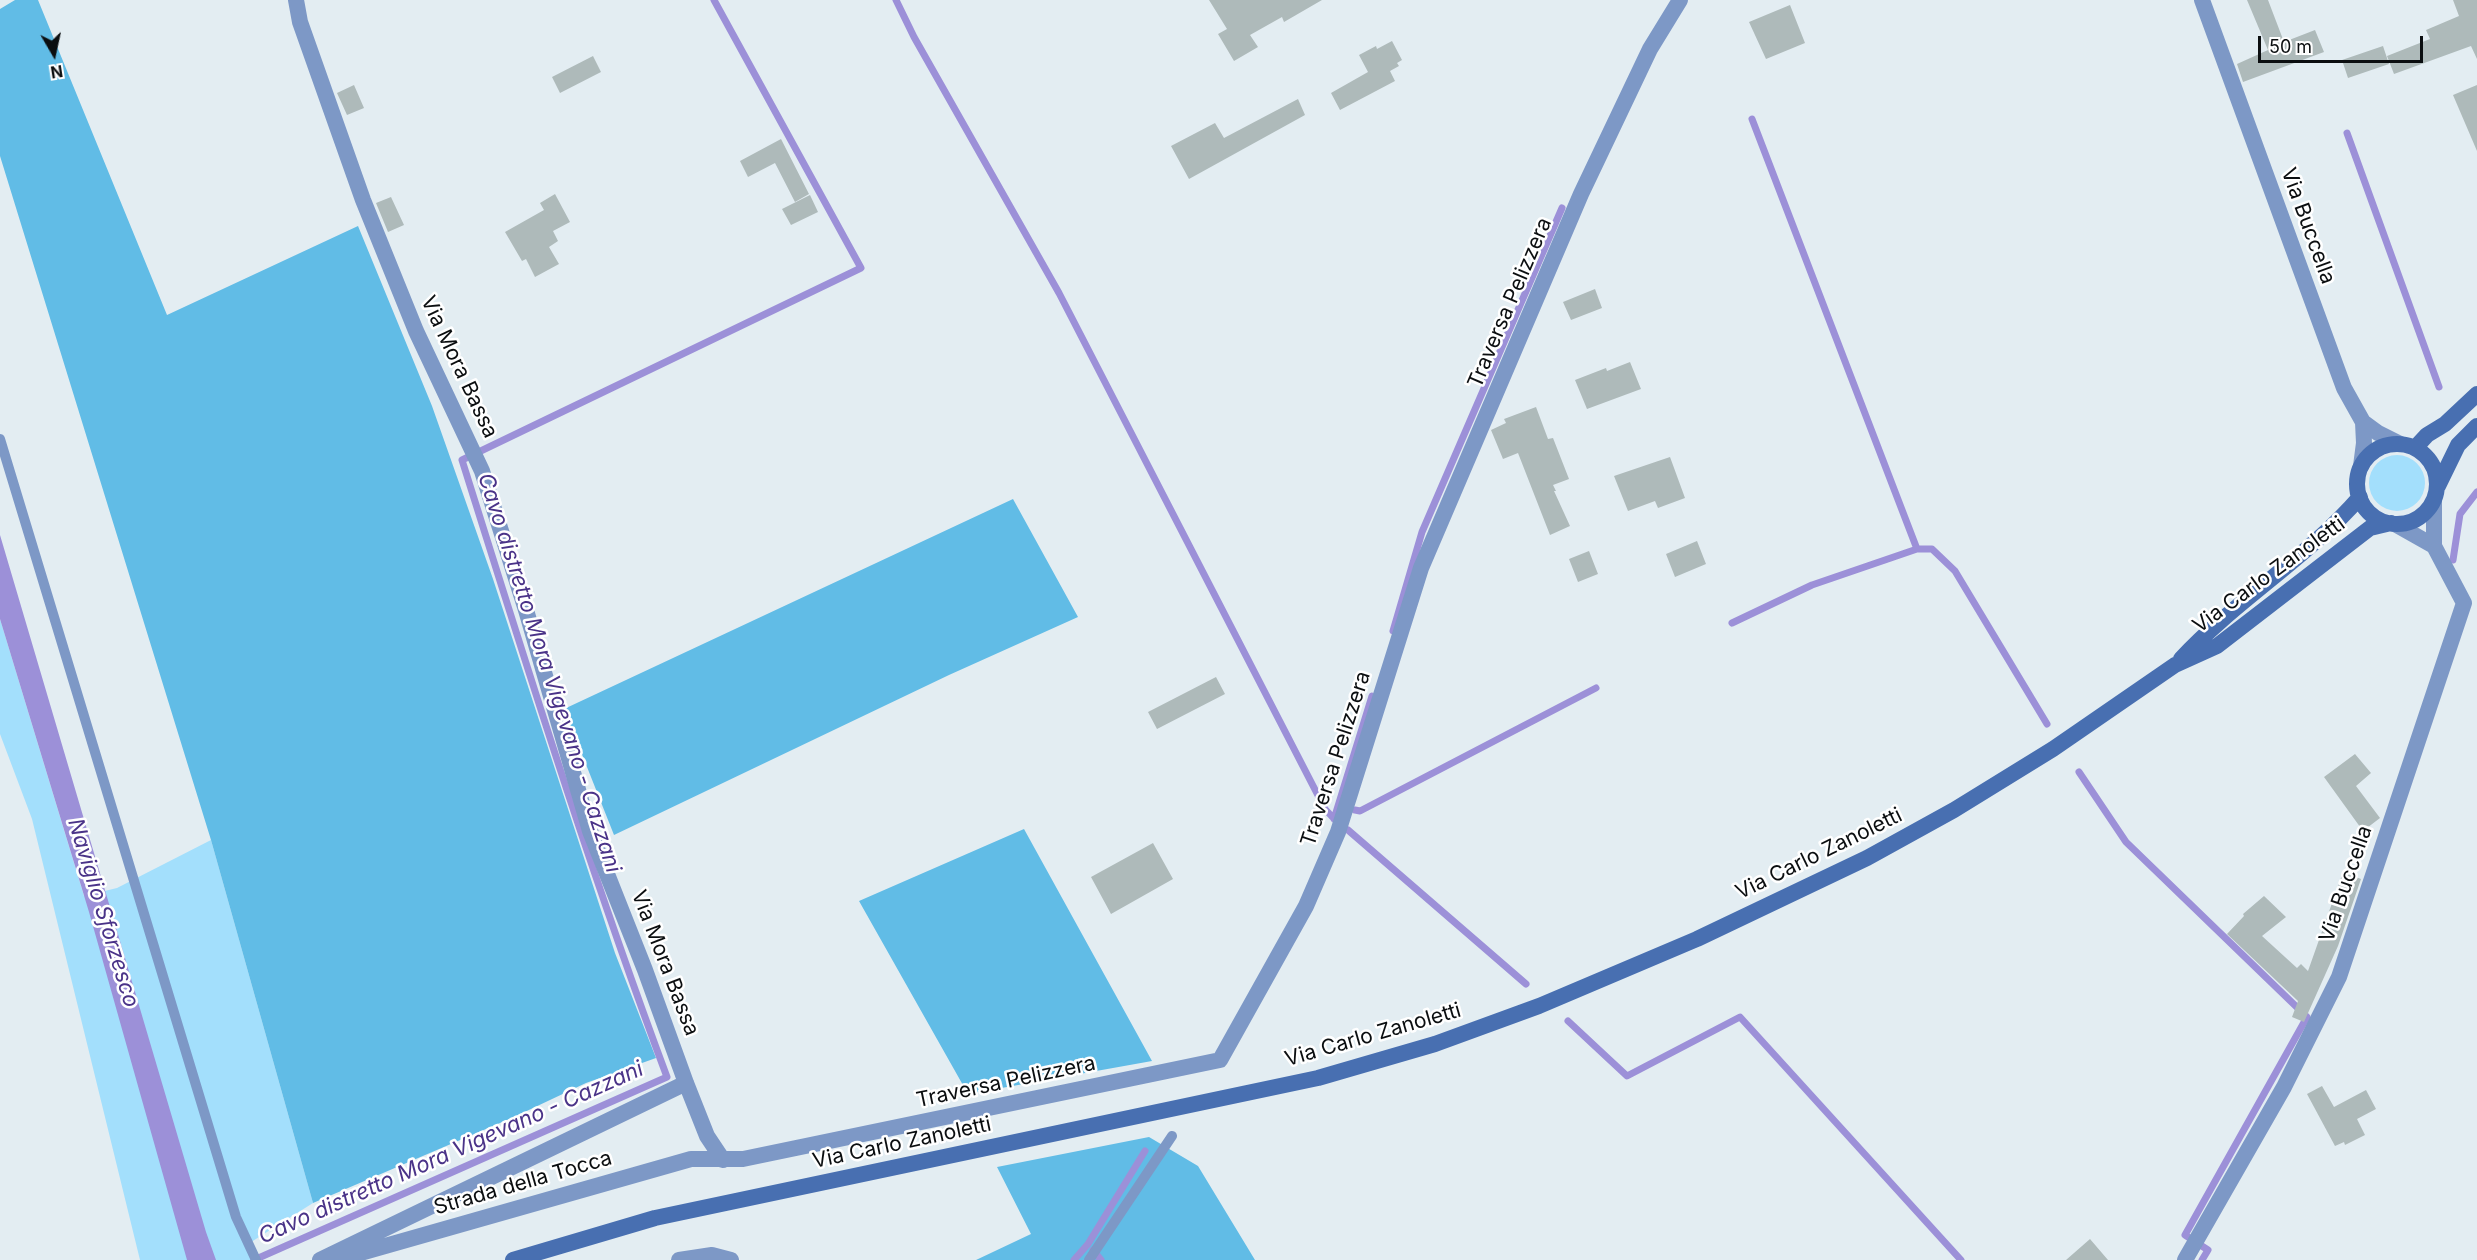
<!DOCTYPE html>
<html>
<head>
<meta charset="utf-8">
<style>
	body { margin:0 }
	#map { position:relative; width:2477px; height:1260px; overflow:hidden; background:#e3edf2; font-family:Inter,sans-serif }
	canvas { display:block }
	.north { position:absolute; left:24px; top:24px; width:60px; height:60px; -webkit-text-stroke:4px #fff; paint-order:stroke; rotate:171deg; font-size:16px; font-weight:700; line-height:24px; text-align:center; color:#0b0e10 }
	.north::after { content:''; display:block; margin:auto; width:21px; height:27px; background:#0b0e10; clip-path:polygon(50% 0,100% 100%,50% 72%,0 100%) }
	.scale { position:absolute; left:2258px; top:36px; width:165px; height:27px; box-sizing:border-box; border:3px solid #0b0e10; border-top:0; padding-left:8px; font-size:18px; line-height:21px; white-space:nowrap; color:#0b0e10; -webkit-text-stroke:4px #fff; paint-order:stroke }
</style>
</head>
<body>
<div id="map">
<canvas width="2477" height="1260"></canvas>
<div class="north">N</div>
<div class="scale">50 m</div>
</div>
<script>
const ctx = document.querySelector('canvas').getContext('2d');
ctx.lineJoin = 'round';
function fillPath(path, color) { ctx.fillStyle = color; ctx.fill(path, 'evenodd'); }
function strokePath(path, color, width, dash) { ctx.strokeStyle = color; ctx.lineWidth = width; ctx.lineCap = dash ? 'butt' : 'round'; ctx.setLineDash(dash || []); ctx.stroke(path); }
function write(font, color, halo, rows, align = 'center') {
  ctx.font = font + ' Inter,sans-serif'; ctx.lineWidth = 5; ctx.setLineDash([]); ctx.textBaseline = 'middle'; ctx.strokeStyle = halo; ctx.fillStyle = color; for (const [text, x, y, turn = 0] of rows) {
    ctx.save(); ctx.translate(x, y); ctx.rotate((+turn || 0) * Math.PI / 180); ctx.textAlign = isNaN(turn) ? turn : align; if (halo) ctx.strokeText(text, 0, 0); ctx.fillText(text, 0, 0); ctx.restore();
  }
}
const green = new Path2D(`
	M2369 483a28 28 0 1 1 56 0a28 28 0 1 1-56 0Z
	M0,619L84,896L117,888L211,840L313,1203L248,1244L251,1260H140L32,819L0,734Z`);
const forest = new Path2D(`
	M15,0H38L167,315L358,226L432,406L493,579L615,953L656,1058L586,1083L514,1117L313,1203L211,840L0,156V9Z
	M1013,499L1078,617L949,675L614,835L564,709Z
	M1024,829L1152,1061L968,1094L859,901Z
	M1149,1137L1198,1166L1255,1260H976L1031,1234L997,1167Z`);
const water = new Path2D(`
	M0,535L206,1232L216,1260H187L89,912L0,619Z`);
const stream = new Path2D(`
	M896,0L914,37L1059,293L1325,809L1337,822
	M1752,119L1917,549
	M2347,133L2439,387
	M2453,560L2460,514L2477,492
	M1732,623L1812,585L1917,549H1932L1955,571L2047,724
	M1393,631L1422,532L1562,208
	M2079,772L2126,842L2307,1017L2185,1235L2208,1250L2202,1260
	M1355,810L1360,811L1596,688
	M1334,819L1372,696
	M1348,830L1526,984
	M1568,1021L1627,1076L1740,1017L1961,1260
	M1093,1250L1101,1260
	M254,1260L667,1077C591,874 527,667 462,460L861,268L714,0
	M1074,1260L1088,1244L1145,1151`);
const building = new Path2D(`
	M1209,0H1322L1284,22L1282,17L1250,35L1258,47L1234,61L1218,34L1227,29Z
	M2247,0H2268L2284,42L2315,30L2324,52L2243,82L2237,64L2268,50Z
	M2453,0H2477V59L2471,46L2394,74L2387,56L2430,39L2426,30L2459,16Z
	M1790,5L1805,43L1766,59L1749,22Z
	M1392,41L1402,60L1397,63L1399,66L1390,71L1395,81L1340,110L1331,93L1368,72L1359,55L1376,46L1377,49Z
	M2383,46L2389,64L2348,78L2342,60Z
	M593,56L601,72L560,93L552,77Z
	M354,85L364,108L347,115L337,93Z
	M2477,85V151L2453,95Z
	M1298,99L1305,115L1189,179L1171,146L1215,123L1224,138Z
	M781,139L809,194L795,202L775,163L748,177L740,161Z
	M555,194L570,222L553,231L558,241L549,247L559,264L535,277L526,259L522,261L505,232L544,210L540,203Z
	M810,195L818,212L791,225L782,209Z
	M391,197L404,225L388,232L376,203Z
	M1595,289L1602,308L1571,320L1563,302Z
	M1630,362L1641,389L1587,409L1575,380L1606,368L1607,371Z
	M1536,407L1548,439L1553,438L1569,479L1553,485L1556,491H1554L1570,526L1550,535L1518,453L1503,459L1491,430L1506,423L1504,419Z
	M1670,457L1685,498L1658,508L1655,501L1628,511L1614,476Z
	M1697,541L1706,564L1675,577L1666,554Z
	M1589,551L1598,574L1578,582L1569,559Z
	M1216,677L1225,694L1157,729L1148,712Z
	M2355,754L2371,773L2356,786L2380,818L2363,831L2324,777Z
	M1153,843L1173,879L1111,914L1091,877Z
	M2343,872L2361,879L2338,946L2304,1022L2292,1017L2298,1001L2227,934L2244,916L2243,914L2264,896L2286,917L2262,936L2297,968L2301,964L2308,971Z
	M2322,1086L2334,1107L2366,1090L2376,1109L2357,1119L2365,1135L2345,1145L2344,1142L2335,1146L2307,1094Z
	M2090,1239L2108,1260H2066Z`);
const service = new Path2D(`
	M0,439L236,1217L256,1260
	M1089,1260L1172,1136`);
const minor = new Path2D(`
	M296,0L300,22L363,200L416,331L482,471L526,610L590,831L645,970L686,1083L707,1136L723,1160
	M2202,0L2344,388L2363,422L2364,443L2361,466
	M2363,422L2378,433L2400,444
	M2434,501V546
	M320,1260L686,1083
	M336,1260L691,1159H743L1220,1060L1306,906L1338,832L1421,568L1581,194L1650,49L1680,0
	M679,1260L712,1255L731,1260
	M2185,1260L2284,1087L2339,977L2464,603L2434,546L2395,524`);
const secondary = new Path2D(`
	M2357 484a40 40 0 1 1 80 0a40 40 0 1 1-80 0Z
	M2415,448L2427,435L2445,424L2477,394
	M2438,486L2458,445L2477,426
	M2181,659C2236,600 2307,558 2360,497
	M513,1260L655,1218L1318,1078L1435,1044L1539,1006L1697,939L1867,858L1954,810L2053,749L2175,665L2217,646L2370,528L2391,523`);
const streetNames = [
	["Via Buccella",2308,226,70],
	["Traversa Pelizzera",1510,303,-67],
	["Via Mora Bassa",459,367,65],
	["Via Carlo Zanoletti",2269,575,-36],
	["Traversa Pelizzera",1336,759,-72],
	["Via Carlo Zanoletti",1819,854,-26],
	["Via Buccella",2346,884,-71],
	["Via Mora Bassa",665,963,69],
	["Via Carlo Zanoletti",1373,1035,-16],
	["Traversa Pelizzera",1006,1082,-12],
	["Via Carlo Zanoletti",902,1143,-12],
	["Strada della Tocca",523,1183,-16]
];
const waterNames = [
	["Cavo distretto Mora Vigevano - Cazzani",549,673,72],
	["Naviglio Sforzesco",103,913,73],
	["Cavo distretto Mora Vigevano - Cazzani",451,1153,-24]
];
fillPath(green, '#a3dffc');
fillPath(forest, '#61bce6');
fillPath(water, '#9c90d8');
strokePath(stream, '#9c90d8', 7);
fillPath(building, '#aebaba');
strokePath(service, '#7d98c6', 10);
strokePath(minor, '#7d98c6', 16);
strokePath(secondary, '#486fb1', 16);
write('21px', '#0b0e10', '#fff', streetNames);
write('italic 22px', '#4a3388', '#fff', waterNames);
</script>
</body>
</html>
